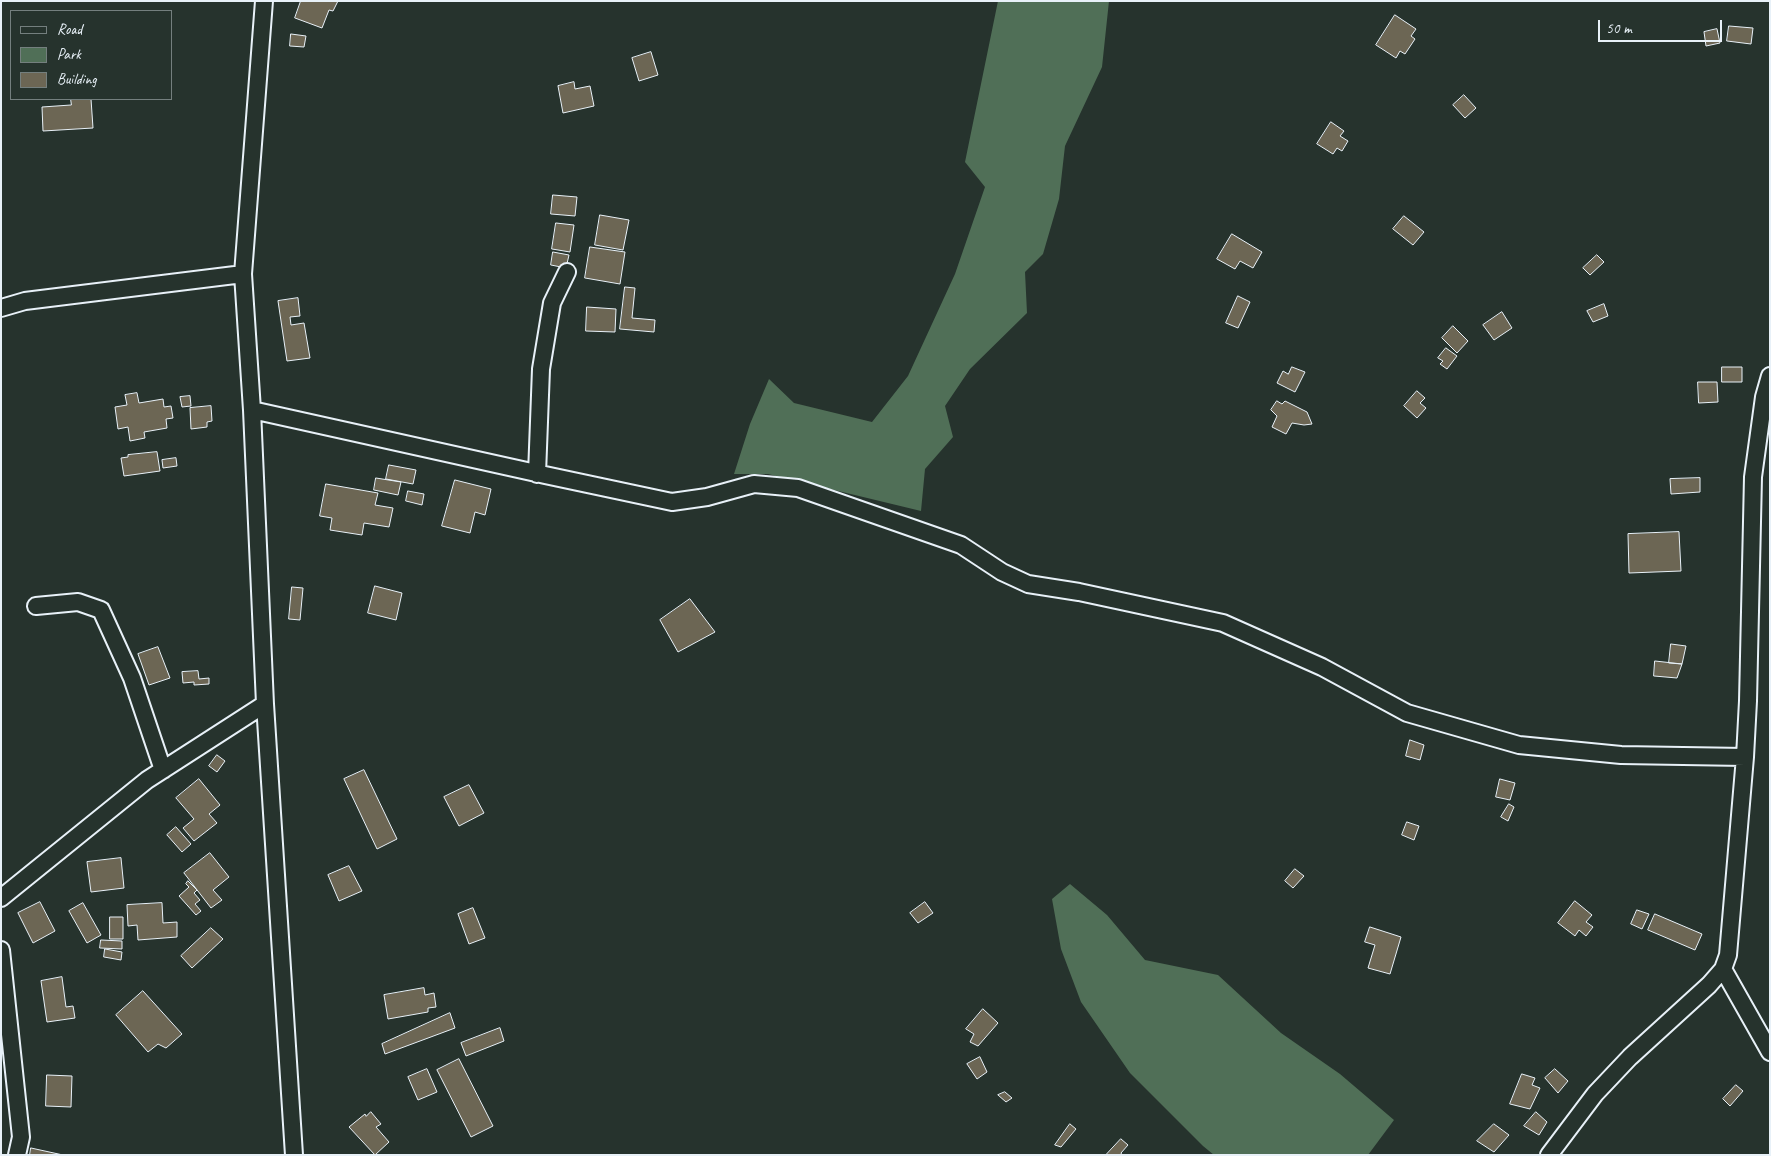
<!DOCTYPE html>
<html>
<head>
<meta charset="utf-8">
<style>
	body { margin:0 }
	#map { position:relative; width:1771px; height:1156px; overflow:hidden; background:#26332d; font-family:Caveat,sans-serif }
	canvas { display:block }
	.frame { position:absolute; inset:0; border:2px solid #e8f1f8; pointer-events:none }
	.legend { position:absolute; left:10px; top:10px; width:162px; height:90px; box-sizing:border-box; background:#26332d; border:1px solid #747f7e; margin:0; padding:6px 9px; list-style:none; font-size:15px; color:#e8f1f8 }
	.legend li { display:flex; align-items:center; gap:10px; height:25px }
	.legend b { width:25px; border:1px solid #747f7e }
	.scale { position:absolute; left:1598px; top:20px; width:124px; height:22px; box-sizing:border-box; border:2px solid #e8f1f8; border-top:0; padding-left:6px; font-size:15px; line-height:18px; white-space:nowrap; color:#e8f1f8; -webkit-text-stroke:4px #26332d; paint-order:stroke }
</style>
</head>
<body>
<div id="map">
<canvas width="1771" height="1156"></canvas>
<div class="frame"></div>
<ul class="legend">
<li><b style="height:6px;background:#26332d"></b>Road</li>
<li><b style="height:14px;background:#506f57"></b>Park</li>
<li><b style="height:14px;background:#6c6654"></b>Building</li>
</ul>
<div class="scale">50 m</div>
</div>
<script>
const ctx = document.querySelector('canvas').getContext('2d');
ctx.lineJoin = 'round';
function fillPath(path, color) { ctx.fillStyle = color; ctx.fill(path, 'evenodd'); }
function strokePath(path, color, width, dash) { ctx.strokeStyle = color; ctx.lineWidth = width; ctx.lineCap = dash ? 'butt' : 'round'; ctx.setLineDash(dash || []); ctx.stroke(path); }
const green = new Path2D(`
	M998,1H1109L1102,67L1065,146L1059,199L1043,254L1025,272L1027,313L970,369L945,406L953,437L925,469L921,511L768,474H734L750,424L769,379L794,403L872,422L908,376L955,274L985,187L965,162Z
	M1070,884L1107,915L1145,960L1218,975L1281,1033L1340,1074L1394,1120L1368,1155H1214L1203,1146L1130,1073L1081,1002L1061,949L1052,899Z`);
const building = new Path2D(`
	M301,1H338L333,11L329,10L322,28L295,18Z
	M1395,15L1416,29L1411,36L1415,39L1405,54L1400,51L1396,58L1376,45Z
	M1729,26L1753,28L1751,44L1727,41Z
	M1717,29L1720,43L1706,46L1704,32Z
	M291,34L306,36L304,47L290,46Z
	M651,52L658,75L639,81L632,58Z
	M574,82L575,89L590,86L594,106L563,113L558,86Z
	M1464,95L1476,108L1465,118L1453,105Z
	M71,99H91L93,128L43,131L42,107L71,105Z
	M1331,122L1344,131L1340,136L1348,141L1342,151L1337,148L1333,154L1317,144Z
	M553,195L577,197L575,216L551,214Z
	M600,215L629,220L623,250L595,245Z
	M1404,216L1424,232L1413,245L1393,229Z
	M556,223L574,225L570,252L552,249Z
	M1232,234L1262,252L1253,268L1240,261L1235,269L1217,259Z
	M590,247L625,252L620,284L585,278Z
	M553,252L569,255L566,268L551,265Z
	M1597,255L1604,262L1590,275L1583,268Z
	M625,287L635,288L632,318L655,320L654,332L620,329Z
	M1238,296L1250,302L1238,328L1226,323Z
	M298,298L300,316L290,317L291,325L304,323L310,358L287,361L278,301Z
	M1604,304L1608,316L1593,322L1587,311Z
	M587,307L616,309L615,332L586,331Z
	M1502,312L1512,328L1494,340L1483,325Z
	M1453,326L1468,341L1457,353L1442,338Z
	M1446,348L1457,356L1447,369L1440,364L1443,361L1438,358Z
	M1292,367L1305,372L1295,392L1277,383L1283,371L1288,374Z
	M1722,367H1742V382H1722Z
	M1698,382H1717L1718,402L1699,403Z
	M1417,391L1425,398L1420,403L1426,408L1417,418L1404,406Z
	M137,393L139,403L163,399L164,407L171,406L173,418L166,419L167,428L144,432L145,438L130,441L128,427L118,429L115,407L127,405L125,395Z
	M190,396L191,406L182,407L180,397Z
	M1277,401L1282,404L1285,401L1307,412L1312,424L1304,425L1292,423L1286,434L1272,427L1277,416L1271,410Z
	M211,406L212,421L207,422V427L191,429L190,408Z
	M157,452L160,471L124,476L121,458L128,457V455Z
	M176,458L177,466L163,468L162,460Z
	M389,465L416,470L413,484L386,479Z
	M376,478L401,482L398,495L374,490Z
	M1700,478V492L1671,494L1670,479Z
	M455,480L491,489L485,515L475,512L470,533L442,526Z
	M326,484L378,493L375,505L393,508L389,527L364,523L362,535L330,530L332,518L320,516Z
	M408,491L424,494L422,505L406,501Z
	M1679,532L1681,571L1629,573L1628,534Z
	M375,586L402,593L396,620L368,613Z
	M292,587L303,588L300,620L289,619Z
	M690,599L715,632L678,652L660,620Z
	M1671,644L1686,646L1682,664L1669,663Z
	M158,647L170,678L149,685L138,654Z
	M1655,661L1682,664L1677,678L1654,676Z
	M198,671L199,679L209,678V684L194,685V682L183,683L182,672Z
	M1410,740L1424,745L1420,760L1406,756Z
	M217,755L225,761L217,772L209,766Z
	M364,770L397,839L377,849L344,779Z
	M199,779L220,805L209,814L217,823L194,841L183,828L194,819L176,798Z
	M1500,779L1515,783L1510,800L1496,797Z
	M469,785L484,813L459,826L444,797Z
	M1509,804L1514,807L1508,821L1501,817Z
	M1407,822L1419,826L1414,840L1402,835Z
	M176,827L191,844L182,852L167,835Z
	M210,853L229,877L213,890L222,900L211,908L184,873Z
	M121,858L124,888L91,892L87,862Z
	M349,866L362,891L339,901L328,875Z
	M1295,869L1304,876L1293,888L1285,881Z
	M188,881L197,890L194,893L200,900L195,904L201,911L196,915L179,896L189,887L186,884Z
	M1575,901L1592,915L1586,922L1593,927L1586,936L1579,930L1575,936L1558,923Z
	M40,902L55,931L33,943L18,913Z
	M925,902L933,913L918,923L910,913Z
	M83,903L101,935L87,943L69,911Z
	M162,903L163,923L177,922V937L138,940L137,925L128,926L127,905Z
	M473,908L485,938L469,944L458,914Z
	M1637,910L1649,914L1642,929L1631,924Z
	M1655,914L1702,934L1695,950L1648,930Z
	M110,917H123V939H110Z
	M1370,927L1401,937L1390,974L1368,968L1375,945L1365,942Z
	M211,928L223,939L192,968L181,956Z
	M101,940L122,941V949L100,948Z
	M105,949L122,952L121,960L104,957Z
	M62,977L66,1007L73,1006L75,1018L47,1022L41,981Z
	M424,988L425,995L434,993L436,1007L428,1008V1012L388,1019L384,995Z
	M143,991L182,1034L166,1048L158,1044L148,1052L116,1015Z
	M983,1009L998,1023L978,1046L970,1042L974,1034L966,1029Z
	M450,1013L455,1028L385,1054L382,1044Z
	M500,1028L504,1041L466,1056L461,1043Z
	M980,1057L987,1072L977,1079L967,1064Z
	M459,1059L493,1126L471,1137L437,1070Z
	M427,1069L437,1092L418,1100L408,1077Z
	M1555,1069L1568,1081L1558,1093L1545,1078Z
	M1522,1074L1535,1078L1532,1085L1540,1088L1530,1109L1510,1104Z
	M47,1075L72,1076L71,1107L46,1106Z
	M1736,1085L1743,1091L1730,1106L1723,1099Z
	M1005,1092L1012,1098L1006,1102L998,1095Z
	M371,1112L381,1124L376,1127L389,1142L375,1155L349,1127L365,1114L366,1116Z
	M1536,1112L1547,1122L1539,1135L1524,1126Z
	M1070,1124L1076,1129L1061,1147L1055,1145Z
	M1494,1124L1509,1135L1494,1152L1477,1141Z
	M1121,1139L1128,1145L1121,1153L1122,1155H1106Z
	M31,1148L63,1155H30Z`);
const street = new Path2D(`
	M264,1L243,274L252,410L265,704L294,1155
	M1,308L25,301L243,274
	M252,410L545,475L672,502L707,497L754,484L798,488L961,545L1002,572L1028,584L1079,592L1223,623L1322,667L1407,713L1519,745L1621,755L1745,757
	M537,474L541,369L552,303L567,272
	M36,606L78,602L101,610L132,678L163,770
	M1,898L147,780L265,704
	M1,950L21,1137L17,1155
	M1723,969L1770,1052
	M1549,1155L1595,1094L1630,1057L1709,985L1723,969L1728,955L1745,757L1748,701L1753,477L1764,397L1770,376`);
fillPath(green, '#506f57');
fillPath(building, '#6c6654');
strokePath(building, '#e8f1f8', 1);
strokePath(street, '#e8f1f8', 20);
strokePath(street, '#26332d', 16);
</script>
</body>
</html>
